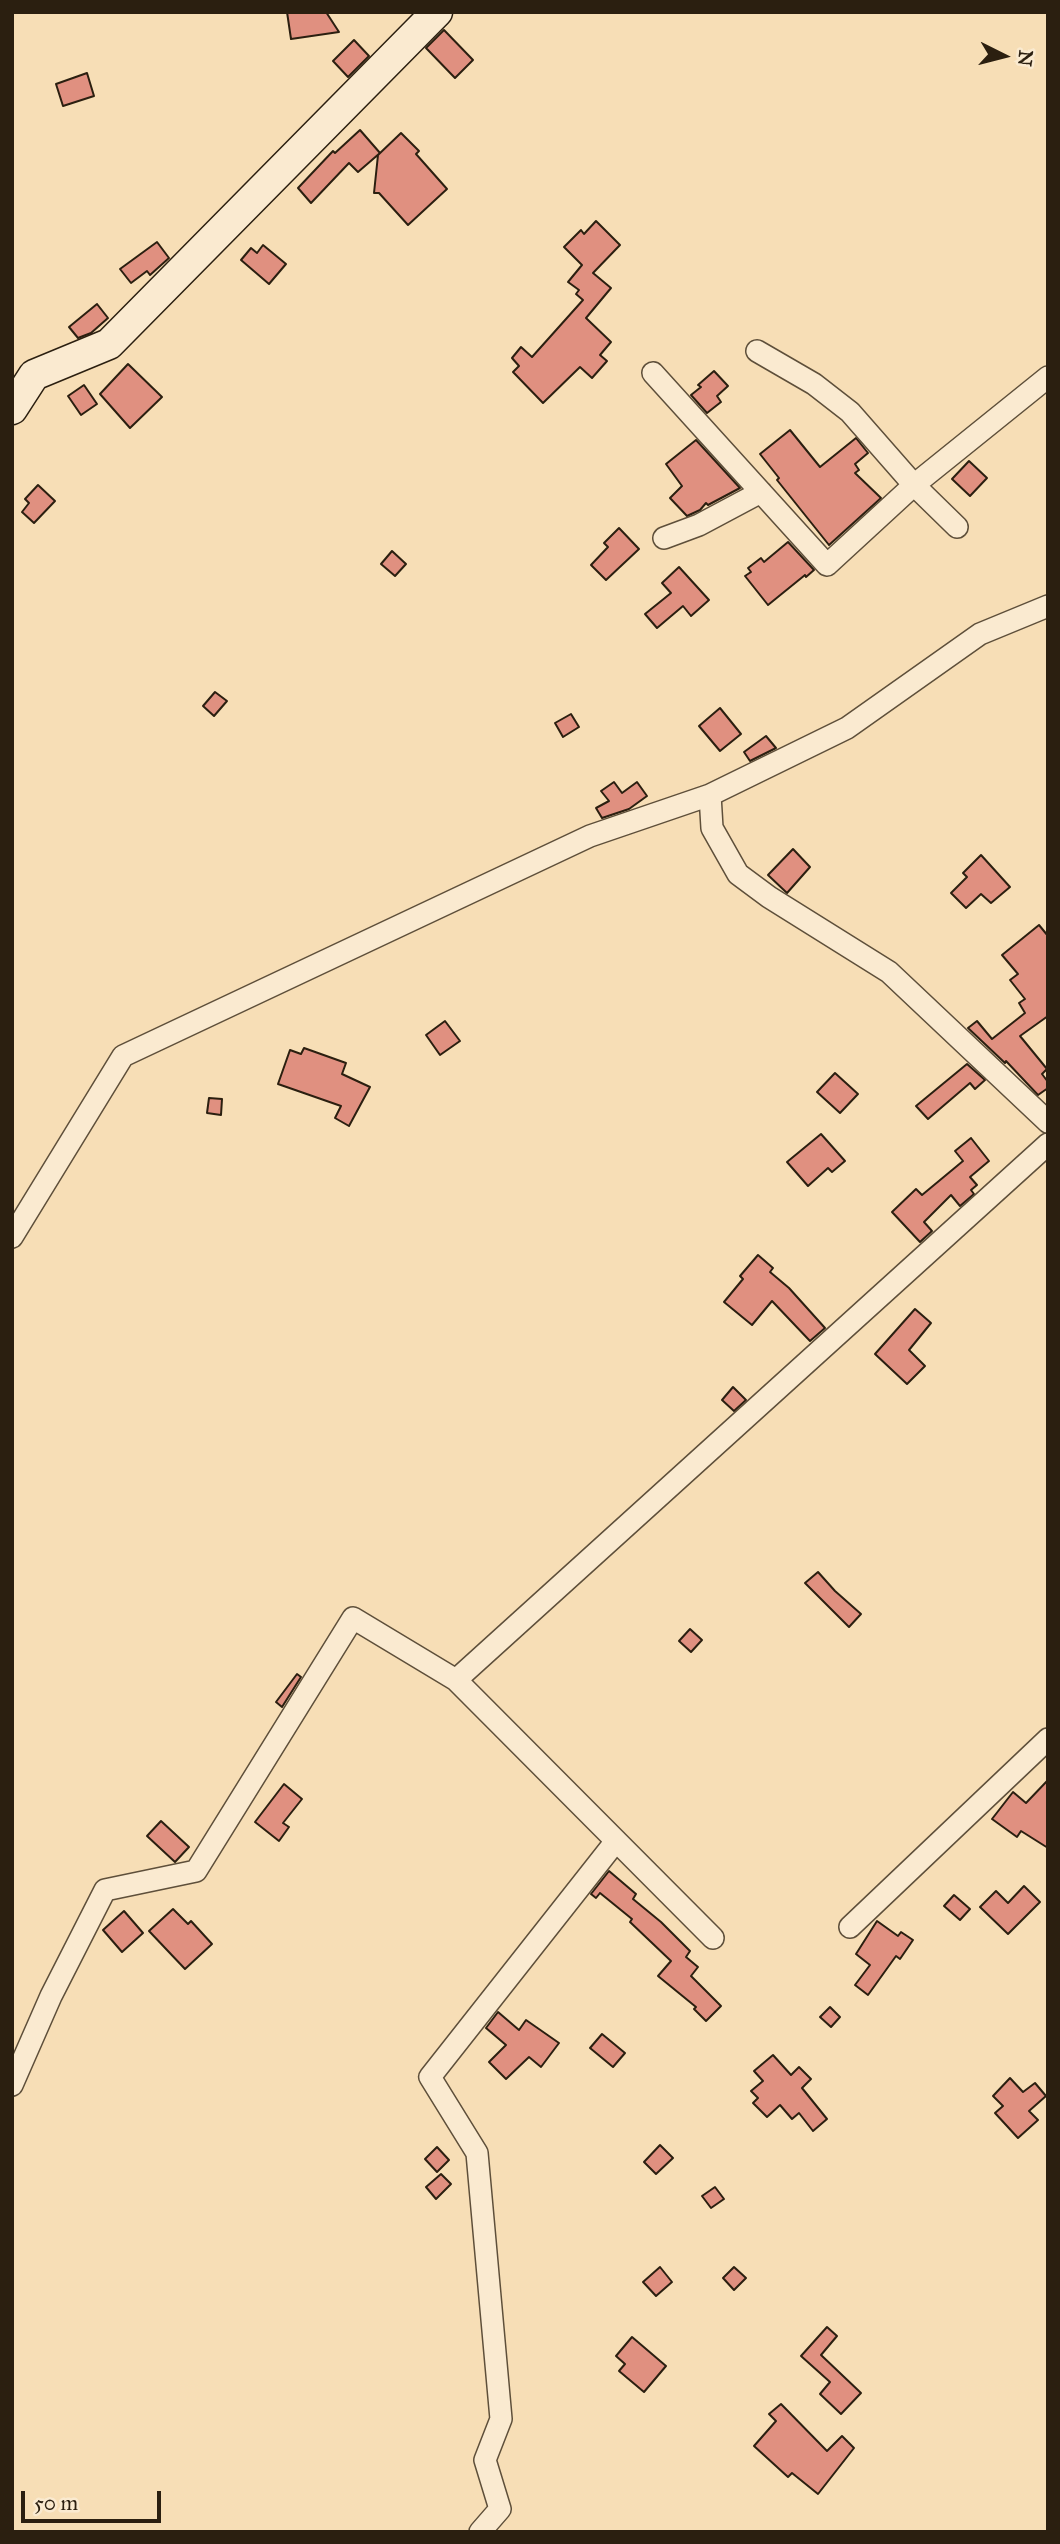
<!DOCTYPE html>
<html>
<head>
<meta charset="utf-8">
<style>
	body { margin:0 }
	#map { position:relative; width:1060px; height:2544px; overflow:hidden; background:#f7deb6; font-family:"IM FELL Great Primer",serif }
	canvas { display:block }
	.frame { position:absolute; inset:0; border:14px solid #2b1f10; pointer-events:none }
	.north { position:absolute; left:969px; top:21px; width:70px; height:70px; -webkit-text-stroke:5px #faead0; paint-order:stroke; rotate:96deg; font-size:19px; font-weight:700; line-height:28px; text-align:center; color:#2b1f10 }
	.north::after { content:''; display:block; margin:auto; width:24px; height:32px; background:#2b1f10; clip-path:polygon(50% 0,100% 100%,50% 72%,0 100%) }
	.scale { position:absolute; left:21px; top:2491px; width:140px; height:32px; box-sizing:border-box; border:4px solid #2b1f10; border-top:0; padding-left:9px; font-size:21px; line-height:24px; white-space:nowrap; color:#2b1f10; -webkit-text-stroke:5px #faead0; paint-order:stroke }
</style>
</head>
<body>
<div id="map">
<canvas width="1060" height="2544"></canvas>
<div class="frame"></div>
<div class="north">N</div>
<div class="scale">50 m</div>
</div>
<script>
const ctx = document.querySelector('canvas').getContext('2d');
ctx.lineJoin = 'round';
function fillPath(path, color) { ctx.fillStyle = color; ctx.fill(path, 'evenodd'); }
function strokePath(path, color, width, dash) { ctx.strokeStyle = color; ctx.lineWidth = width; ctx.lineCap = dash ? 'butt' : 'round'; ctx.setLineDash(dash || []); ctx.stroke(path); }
const building = new Path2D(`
	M287,12H326L339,32L291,39Z
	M444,30L473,60L455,78L426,48Z
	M354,40L369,56L348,77L333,61Z
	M87,73L94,96L63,106L56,84Z
	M360,130L380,153L358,172L349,163L311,203L298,188L333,151L335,153Z
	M401,133L419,151L416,154L447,189L408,225L379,193H374L378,155Z
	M596,221L620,245L593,273L611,288L586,318L611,342L600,355L607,361L592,378L580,367L543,403L513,372L519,366L512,358L521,347L532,357L583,300L576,294L579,290L568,282L582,265L564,247L581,230L584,234Z
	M157,242L169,258L150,275L147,271L131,283L120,269Z
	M263,245L286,264L269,284L241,260L251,248L257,253Z
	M97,304L108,318L91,333L78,338L69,327Z
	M128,364L162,397L130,428L100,394Z
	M714,371L728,386L717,396L721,402L707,413L691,395L701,387L698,385Z
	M84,385L97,404L81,415L68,396Z
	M790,430L820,467L856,438L868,453L855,464L859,470L855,473L881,498L829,545L777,480L779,478L760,454Z
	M696,440L740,488L708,505L706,503L700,510L687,516L670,498L682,486L666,464Z
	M969,461L987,478L970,496L952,479Z
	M38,485L55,501L34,523L22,512L29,503L25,499Z
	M619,528L639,549L606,580L591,565L608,547L604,543Z
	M788,542L814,570L806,577L805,575L768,605L745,576L751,572L748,568L761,558L764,562Z
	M392,551L406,564L395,576L381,564Z
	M679,567L709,600L691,616L683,606L657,628L645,614L671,593L662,583Z
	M215,692L227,701L214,716L203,706Z
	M720,708L741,734L720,751L699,726Z
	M571,714L579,727L563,737L555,723Z
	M766,736L776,748L750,761L744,752Z
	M614,782L622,793L637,782L647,796L629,809L602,818L596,808L609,801L601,791Z
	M793,849L810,867L787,893L768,875Z
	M981,855L1010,887L991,903L981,894L966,908L951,893L967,877L963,873Z
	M1039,925L1048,936V1016L1020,1036L1047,1069L1042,1074L1048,1082V1088L1038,1095L1006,1061L1005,1063L968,1028L977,1021L992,1039L1025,1013L1019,1003L1025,999L1010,980L1018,974L1002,955Z
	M445,1021L460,1041L440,1055L426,1035Z
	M304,1048L346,1063L342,1074L370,1087L349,1126L335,1118L341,1106L278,1084L290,1050L301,1054Z
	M967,1064L985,1080L975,1089L970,1083L928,1119L916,1106Z
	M835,1073L858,1094L840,1113L817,1092Z
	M209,1098L222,1099L221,1115L207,1113Z
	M821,1134L845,1161L832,1172L828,1168L808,1186L787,1162Z
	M971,1138L989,1161L970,1177L977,1185L971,1190L974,1194L960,1206L951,1195L924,1222L932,1231L920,1242L892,1212L916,1189L922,1195L963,1161L955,1151Z
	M758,1255L773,1268L770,1272L789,1288L825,1328L810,1341L772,1301L752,1325L724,1302L743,1279L740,1276Z
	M915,1309L931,1323L909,1350L925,1366L907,1384L875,1354Z
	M733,1387L746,1400L734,1411L722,1400Z
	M818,1572L835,1591L861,1614L849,1627L805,1583Z
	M690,1629L702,1640L691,1652L679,1641Z
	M297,1674L301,1677L282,1707L276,1702Z
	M1048,1780V1848L1021,1831L1017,1837L992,1819L1013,1792L1026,1803Z
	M284,1784L302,1799L283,1823L289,1827L279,1841L255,1822Z
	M161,1821L189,1847L175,1862L147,1836Z
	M609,1871L636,1894L633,1899L661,1922L690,1951L686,1957L698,1967L691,1976L721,2006L706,2021L694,2009L696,2007L658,1976L671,1961L630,1922L632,1919L600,1893L596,1898L591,1894Z
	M1024,1886L1040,1902L1008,1934L980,1907L996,1891L1008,1903Z
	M954,1895L970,1909L960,1920L944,1906Z
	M173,1909L188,1924L191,1921L212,1944L185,1969L149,1931Z
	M124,1911L143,1933L122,1952L103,1930Z
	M877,1921L898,1936L901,1932L913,1940L900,1959L896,1956L868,1995L855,1985L870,1965L856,1954Z
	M830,2007L840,2017L831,2027L820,2017Z
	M498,2012L519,2030L526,2020L559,2043L541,2067L529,2057L506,2079L489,2062L506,2045L486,2028Z
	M602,2034L625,2053L613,2067L590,2048Z
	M773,2055L791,2075L799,2067L811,2079L802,2088L827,2119L813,2131L799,2113L792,2119L780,2105L767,2117L753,2103L758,2098L751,2091L763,2081L754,2071Z
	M1010,2078L1023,2092L1035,2083L1046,2096L1029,2111L1038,2120L1018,2138L995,2113L1003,2106L993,2096Z
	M660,2145L673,2158L656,2174L644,2162Z
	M437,2147L449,2160L437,2172L425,2159Z
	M441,2174L451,2184L436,2199L426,2187Z
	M715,2187L724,2199L711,2208L702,2196Z
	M660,2267L672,2282L656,2296L643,2282Z
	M734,2267L746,2278L734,2290L723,2278Z
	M827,2327L837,2336L821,2355L861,2393L841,2414L820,2394L830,2382L801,2356Z
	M632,2337L666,2366L644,2392L619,2371L625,2364L616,2356Z
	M781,2404L827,2451L842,2436L854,2448L818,2494L792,2473L788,2477L754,2446L776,2421L769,2414Z`);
const street = new Path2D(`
	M757,351L814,384L850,412L914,485L957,527
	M653,373L827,565L914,485L1048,377
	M664,538L699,525L761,492
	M710,795L712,828L738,874L769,897L889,972L1048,1122
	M12,1237L123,1056L590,836L710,795L847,728L980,634L1048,606
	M456,1680L1048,1144
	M850,1927L1048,1739
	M12,2085L51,1996L105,1890L196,1871L353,1618L456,1680L713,1938
	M480,2532L500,2509L485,2460L501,2419L477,2153L430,2077L616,1841`);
const secondary = new Path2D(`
	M12,409L34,375L109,344L437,12`);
fillPath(building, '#e09080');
strokePath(building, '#2b1f10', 2);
strokePath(street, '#5e4f3a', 24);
strokePath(secondary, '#2b1f10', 33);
strokePath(street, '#faead0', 21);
strokePath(secondary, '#faead0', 30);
</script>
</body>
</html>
